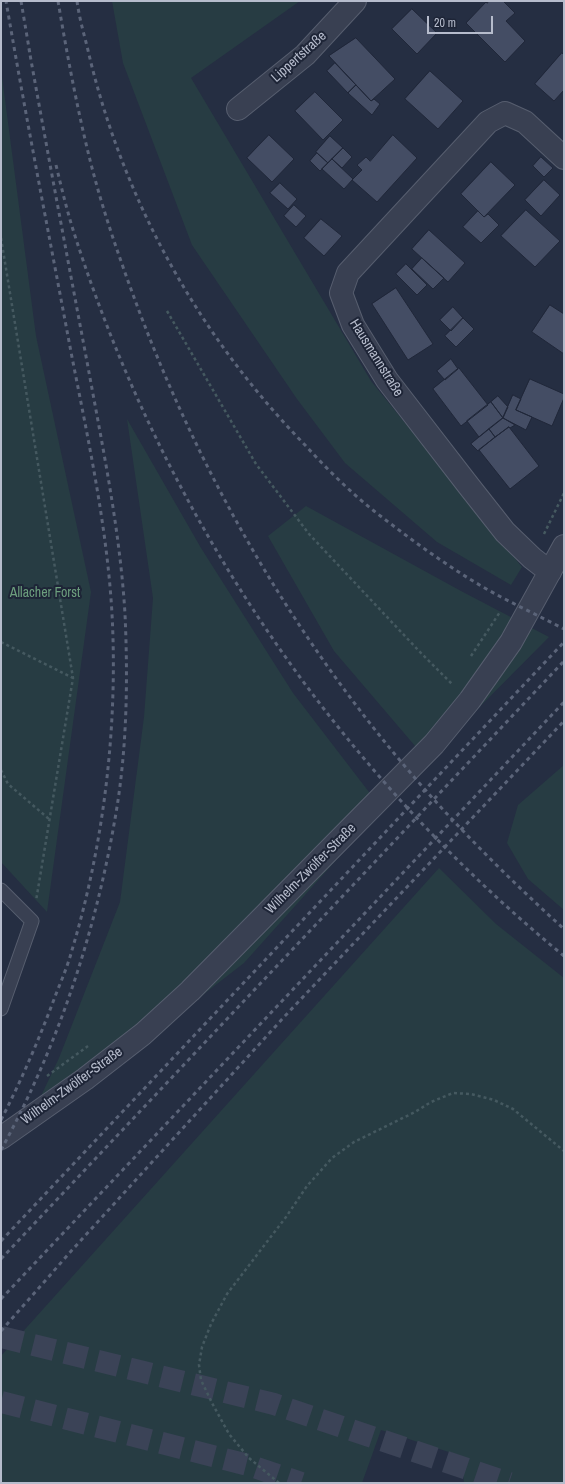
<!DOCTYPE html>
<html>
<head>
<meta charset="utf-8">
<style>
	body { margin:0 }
	#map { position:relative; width:565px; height:1484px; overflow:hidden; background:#252e42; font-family:"Archivo Narrow",sans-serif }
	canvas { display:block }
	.frame { position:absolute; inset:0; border:2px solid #b6bccc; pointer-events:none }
	.scale { position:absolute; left:427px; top:16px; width:66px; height:18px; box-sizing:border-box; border:2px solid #b6bccc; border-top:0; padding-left:5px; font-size:12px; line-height:14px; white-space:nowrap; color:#b6bccc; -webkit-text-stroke:3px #1e2537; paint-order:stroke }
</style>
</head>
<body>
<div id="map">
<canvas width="565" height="1484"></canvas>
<div class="frame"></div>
<div class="scale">20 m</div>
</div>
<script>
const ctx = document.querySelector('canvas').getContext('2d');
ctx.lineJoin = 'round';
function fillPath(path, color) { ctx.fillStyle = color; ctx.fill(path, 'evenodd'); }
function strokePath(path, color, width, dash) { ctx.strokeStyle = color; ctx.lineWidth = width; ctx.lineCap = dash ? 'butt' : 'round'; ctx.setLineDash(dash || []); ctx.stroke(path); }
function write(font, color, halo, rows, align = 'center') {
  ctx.font = font + ' "Archivo Narrow",sans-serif'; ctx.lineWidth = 4; ctx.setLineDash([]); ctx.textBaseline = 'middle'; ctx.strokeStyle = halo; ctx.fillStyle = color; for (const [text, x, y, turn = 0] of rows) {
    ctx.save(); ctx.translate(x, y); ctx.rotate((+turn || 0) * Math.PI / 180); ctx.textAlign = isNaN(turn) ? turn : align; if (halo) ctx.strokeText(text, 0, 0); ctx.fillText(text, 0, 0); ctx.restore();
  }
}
const green = new Path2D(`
	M112,1H300L191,78L371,381L522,567L511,585L437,542L345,463L297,399L192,245L123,63Z
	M1,69L36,336L91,592L47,912L1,862Z
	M127,419L201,548L293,693L382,809L244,963L23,1134L59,1058L120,902L144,717L153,598Z
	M306,506L461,591L549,637L427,760L334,651L268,536Z
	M564,765V910L528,879L507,843L518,805Z
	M439,868L496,924L564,978V1483H464L461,1456L381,1430L362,1483H1V1356Z`);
const building = new Path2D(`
	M489,1H503L515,13L506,21L525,41L505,62L466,23L486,2L487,3Z
	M412,9L437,33L417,54L392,29Z
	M356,38L395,79L371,101L329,56Z
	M562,53L564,55V90L554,101L535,84Z
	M335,63L356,85L348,93L327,71Z
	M430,71L463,101L438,129L405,99Z
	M356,85L371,101L374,99L380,104L372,115L348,93Z
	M315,92L343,120L323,140L295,111Z
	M269,135L294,159L272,182L247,158Z
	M393,135L417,158L377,202L352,180L362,170L357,165L366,157L370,161Z
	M330,136L343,148L328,163L316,152Z
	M343,148L352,157L342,168L332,159Z
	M317,153L328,163L320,171L310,161Z
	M541,157L553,168L544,177L533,166Z
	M332,159L353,179L344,189L322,169Z
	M491,162L515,185L484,217L461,194Z
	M544,180L560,195L541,216L525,200Z
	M280,183L297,199L288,209L270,193Z
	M294,205L306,216L296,227L284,216Z
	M526,210L560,241L535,267L501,236Z
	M478,211L484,217L488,214L499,225L481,243L463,227Z
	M321,219L342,236L324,256L304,238Z
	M429,230L465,263L448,282L412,249Z
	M422,258L444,278L433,289L412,269Z
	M406,264L427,285L417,295L396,274Z
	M396,288L433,344L408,360L372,304Z
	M550,305L564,314V354L532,332Z
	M453,307L463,318L451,331L440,320Z
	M463,318L474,329L456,347L445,336Z
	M451,359L458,369L445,380L437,371Z
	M459,368L488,405L461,426L433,389Z
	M530,379L564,394V398L552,426L516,410Z
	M513,395L521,399L516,410L532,417L526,430L503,418Z
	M498,396L508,407L503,418L491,402Z
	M491,402L503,418L479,437L467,421Z
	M503,418L515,425L510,428L509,427L495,437L489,429Z
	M509,427L539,466L510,489L479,450Z
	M489,429L495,437L478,451L471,444Z`);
const motorwayTunnel = new Path2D(`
	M1,1337L274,1404L509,1483
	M1,1402L248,1465L301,1483`);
const path = new Path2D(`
	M1,238L73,678L36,901
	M167,311L256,464L309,534L419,651L453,685
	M544,534L564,493
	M1,642L73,678
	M471,656L500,612
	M1,770L8,784L49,819
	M47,1076L88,1046
	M279,1483L249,1458L229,1434L212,1403L201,1380L199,1365L202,1347L211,1324L227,1294L286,1217L307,1186L332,1158L354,1142L415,1112L431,1102L453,1093L471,1094L494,1100L513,1109L564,1151`);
const service = new Path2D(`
	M1,890L32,921L1,1009`);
const minor = new Path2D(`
	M238,109L305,55L355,1
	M550,572L532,558L505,532L468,485L387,380L353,325L341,293L348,273L488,122L505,113L525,122L564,158
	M1,1138L85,1079L143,1034L190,991L434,744L470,700L511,642L564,546`);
const rail = new Path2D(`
	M21,1L30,54
	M58,1C67,54 77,108 90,160C102,208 118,254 135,300C203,484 305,657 437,803C477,847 520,889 564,929
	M77,1C79,16 83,31 87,46C121,196 197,334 305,445C326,468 349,491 374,511C414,542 456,573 501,597C522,608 543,618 564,629
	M56,165C62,190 68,215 76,239C167,520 336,769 564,956
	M1,1120C22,1079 40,1037 56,994C62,979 68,965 72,950C104,844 118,725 112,614C107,526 88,439 71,352C49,235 26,118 6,1
	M1,1150C59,1044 96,931 116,813C127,748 128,680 125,614C120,531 103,449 88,367C68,261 48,155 29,49
	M1,1241L564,642
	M1,1259L564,661
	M1,1299L564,702
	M1,1331L73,1249L284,1017L564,721`);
const streetNames = [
	["Lippertstraße",299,57,-42],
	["Hausmannstraße",376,358,58],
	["Wilhelm-Zwölfer-Straße",311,869,-45],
	["Wilhelm-Zwölfer-Straße",72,1086,-36]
];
const parkNames = [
	["Allacher Forst",45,593]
];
fillPath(green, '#273c43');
fillPath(building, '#444d64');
strokePath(building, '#202739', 1);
strokePath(motorwayTunnel, '#3b4357', 22, [22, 11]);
strokePath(service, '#575e6f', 15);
strokePath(minor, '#575e6f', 24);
strokePath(path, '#455960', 2.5, [3, 3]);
strokePath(service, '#394052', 13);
strokePath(minor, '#394052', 22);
strokePath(rail, '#5b6479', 3, [4, 4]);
write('14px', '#b6bccc', '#1e2537', streetNames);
write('14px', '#6c9e7d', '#1e2537', parkNames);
</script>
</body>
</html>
